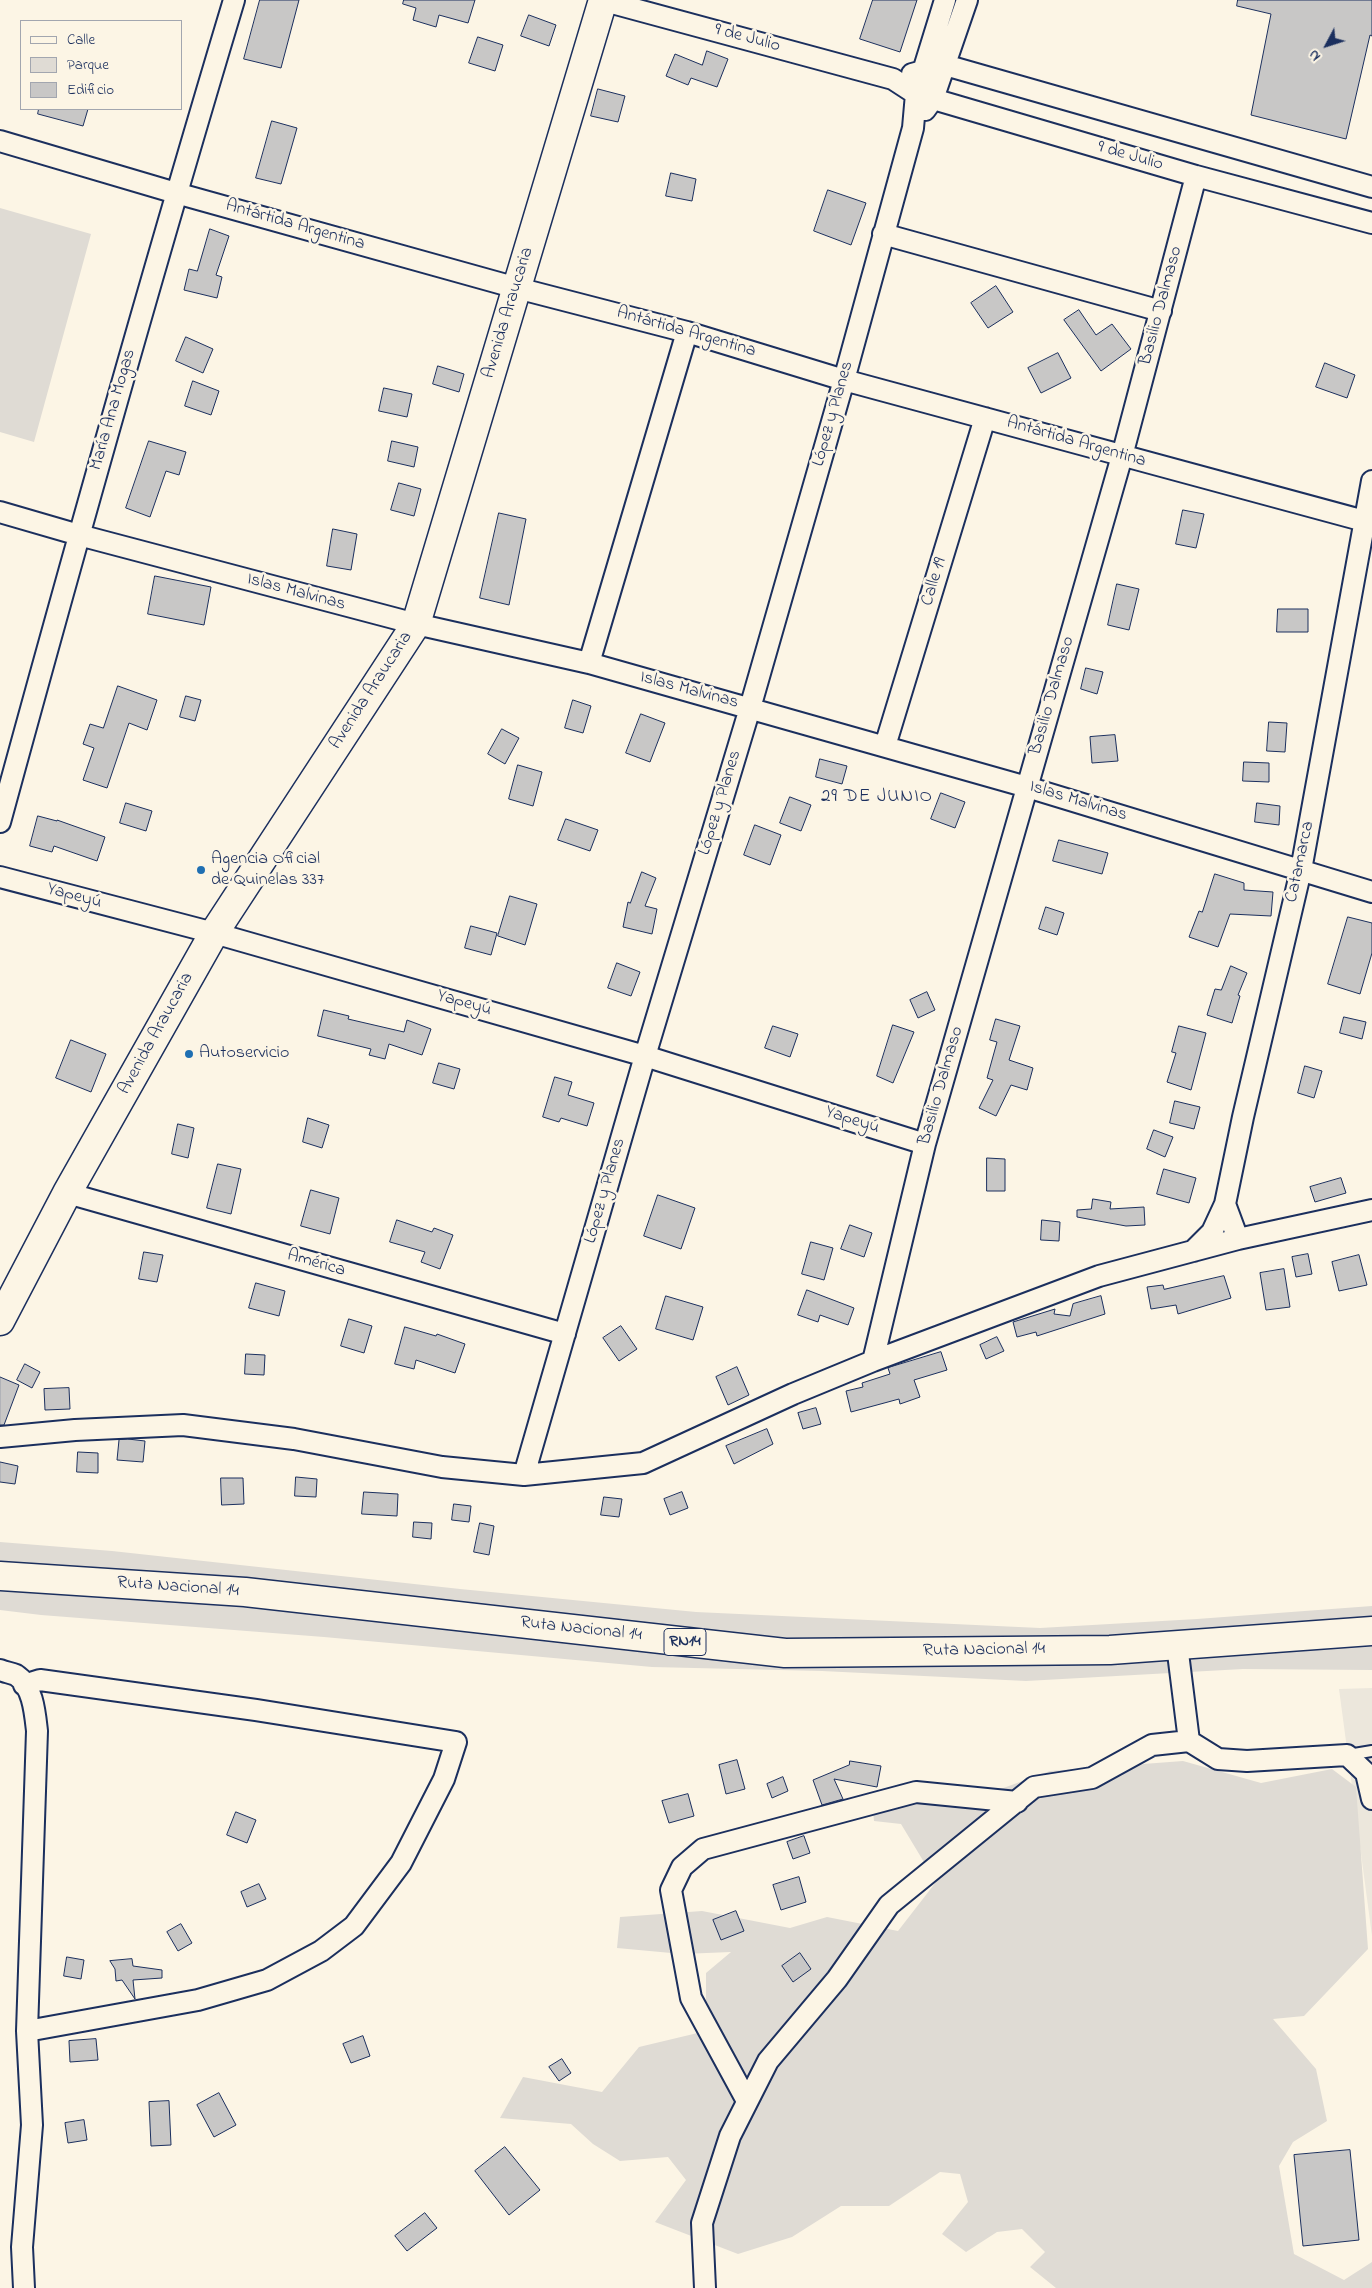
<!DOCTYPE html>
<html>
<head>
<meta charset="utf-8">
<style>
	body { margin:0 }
	#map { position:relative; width:1372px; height:2288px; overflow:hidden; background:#fcf5e5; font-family:"Indie Flower",sans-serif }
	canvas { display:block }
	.legend { position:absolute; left:20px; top:20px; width:162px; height:90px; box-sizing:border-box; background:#fcf5e5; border:1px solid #a2a6af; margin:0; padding:6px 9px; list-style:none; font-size:15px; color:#1b2f5e }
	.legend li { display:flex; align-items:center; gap:10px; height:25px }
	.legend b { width:25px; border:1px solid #a2a6af }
	.north { position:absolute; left:1302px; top:20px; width:50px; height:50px; -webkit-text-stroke:4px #fcf5e5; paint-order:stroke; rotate:230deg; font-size:14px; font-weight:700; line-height:20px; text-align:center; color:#1b2f5e }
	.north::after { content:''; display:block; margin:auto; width:18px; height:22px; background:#1b2f5e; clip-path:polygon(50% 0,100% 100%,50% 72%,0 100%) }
</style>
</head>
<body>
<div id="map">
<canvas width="1372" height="2288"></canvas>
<ul class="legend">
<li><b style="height:6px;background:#fcf5e5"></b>Calle</li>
<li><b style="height:14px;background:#dfdbd4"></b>Parque</li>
<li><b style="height:14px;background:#c8c7c6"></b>Edificio</li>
</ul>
<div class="north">N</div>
</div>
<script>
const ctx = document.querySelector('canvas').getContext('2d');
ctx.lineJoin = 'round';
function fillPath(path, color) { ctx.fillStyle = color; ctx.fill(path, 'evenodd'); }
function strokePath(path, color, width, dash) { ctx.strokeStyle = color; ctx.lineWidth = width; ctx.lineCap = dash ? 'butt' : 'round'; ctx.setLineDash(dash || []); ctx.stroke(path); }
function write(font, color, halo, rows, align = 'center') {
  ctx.font = font + ' "Indie Flower",sans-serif'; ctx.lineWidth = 5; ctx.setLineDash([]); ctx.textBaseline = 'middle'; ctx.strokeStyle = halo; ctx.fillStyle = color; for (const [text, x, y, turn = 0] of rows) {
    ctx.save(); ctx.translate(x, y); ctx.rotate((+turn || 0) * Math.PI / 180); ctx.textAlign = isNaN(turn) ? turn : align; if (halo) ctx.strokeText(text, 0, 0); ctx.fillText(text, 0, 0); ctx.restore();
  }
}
const built = new Path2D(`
	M1372,1688V1936L1339,1689Z`);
const green = new Path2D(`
	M0,208L91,234L34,442L0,432Z
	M0,1542L112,1551L460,1589L696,1612L1040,1628L1197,1619L1372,1606V1670L1243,1669L1026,1681L822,1671L652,1667L324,1637L41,1615L0,1610Z
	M1183,1761L1261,1783L1332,1769L1356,1787L1368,1949L1304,2016L1273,2019L1316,2069L1327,2121L1293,2142L1279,2166L1294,2254L1344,2280L1372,2262V2288H1056L1030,2267L1045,2252L1022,2229L997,2232L966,2252L942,2234L968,2202L960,2174L940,2172L889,2206H841L792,2237L738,2254L655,2222L686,2180L668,2157L620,2161L593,2144L571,2124L500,2118L523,2077L602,2092L639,2047L706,2031V1973L731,1952L682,1954L617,1948L620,1917L702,1911L790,1928L827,1917L898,1931L936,1882L901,1824L874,1821L872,1800L965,1802L1050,1771Z`);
const building = new Path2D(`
	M260,0H299L281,68L244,59Z
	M404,0H475L468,23L439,15L436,27L413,20L416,8L403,4Z
	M873,0H917L900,52L860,39Z
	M1238,0H1372V36L1370,35L1346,139L1251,115L1271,14L1237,6Z
	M529,15L556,25L549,46L521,36Z
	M478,37L503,45L495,71L469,63Z
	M707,51L728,59L717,87L691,78L688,85L666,76L675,54L702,65Z
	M598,89L625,96L618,122L591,116Z
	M39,109H88L83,126L38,114Z
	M272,121L297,128L281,184L256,178Z
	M671,173L696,179L692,201L666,196Z
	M828,190L866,203L851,245L814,231Z
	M210,229L229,236L216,275L222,277L217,298L184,290L189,269L197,271Z
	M996,286L1013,312L988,328L971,303Z
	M1079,310L1096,335L1112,324L1131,349L1101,371L1064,320Z
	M186,337L213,349L203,373L176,361Z
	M1058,353L1071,378L1041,393L1028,368Z
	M1325,363L1355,375L1347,398L1316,387Z
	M438,366L464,374L459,392L433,384Z
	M193,381L219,391L211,415L185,406Z
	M384,388L412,394L407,417L379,411Z
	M149,441L186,452L179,475L166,471L150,517L126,508Z
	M392,441L418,447L414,467L388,461Z
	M399,483L421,489L414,516L391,510Z
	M1183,510L1204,514L1196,548L1176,544Z
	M499,513L526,519L509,605L480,598Z
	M333,529L357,534L351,570L327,566Z
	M155,576L211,587L204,625L148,614Z
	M1117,584L1139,589L1129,630L1108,625Z
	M1278,609H1308V632H1277Z
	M1086,668L1103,672L1097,694L1081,689Z
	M118,686L157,700L147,730L129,723L107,788L83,780L94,748L83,744L90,724L103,728Z
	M186,696L201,700L195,721L180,717Z
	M573,700L591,706L583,733L565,728Z
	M641,714L665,723L650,762L626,753Z
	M1269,722L1287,723L1285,752L1267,751Z
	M502,729L519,738L505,764L488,754Z
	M1115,735L1118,761L1092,763L1090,737Z
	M820,759L847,766L842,784L816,777Z
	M1244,762L1269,763V782L1243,781Z
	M518,765L542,772L533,806L509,799Z
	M941,793L965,802L955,828L931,819Z
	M790,797L811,805L801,831L780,823Z
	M126,803L152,811L146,831L120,823Z
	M1257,803L1280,806L1279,825L1255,822Z
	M38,816L57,821V820L105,837L97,861L54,846L52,852L30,846Z
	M566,819L598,830L590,851L558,840Z
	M755,825L781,835L770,865L744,855Z
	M1059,840L1108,853L1102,874L1053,861Z
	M642,872L656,878L645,906L657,909L652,934L623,927L628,902L630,903Z
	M1215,874L1244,883V890L1273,892L1271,916L1230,914L1218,947L1189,937L1199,911L1202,912Z
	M510,896L537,904L525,945L498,936Z
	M1046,907L1064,913L1057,935L1039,929Z
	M1348,917L1372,923V953L1360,994L1328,984Z
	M471,926L497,933L491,955L465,948Z
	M617,963L640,972L631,996L608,988Z
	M1231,966L1247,973L1238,995L1240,996L1232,1023L1207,1015L1215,989L1221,990Z
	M927,992L935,1010L918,1018L910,1000Z
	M324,1010L349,1016L348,1019L404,1032L407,1020L431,1029L422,1055L389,1044L385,1059L369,1055L371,1049L318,1036Z
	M1344,1017L1366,1022L1362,1039L1340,1033Z
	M996,1019L1020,1026L1009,1060L1033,1068L1027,1090L1011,1085L996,1116L979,1108L993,1080L987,1078L997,1042L990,1040Z
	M893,1025L914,1032L893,1083L877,1076Z
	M773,1026L798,1034L790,1057L765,1048Z
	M1179,1026L1206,1033L1191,1090L1167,1082L1176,1053L1172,1052Z
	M71,1040L106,1054L91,1092L56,1078Z
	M439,1063L460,1069L454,1089L433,1083Z
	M1305,1066L1322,1071L1314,1098L1298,1093Z
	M555,1077L572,1082L568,1095L594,1103L587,1126L561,1118L559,1122L543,1117Z
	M1175,1101L1200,1107L1194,1129L1170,1123Z
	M308,1118L329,1125L322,1148L303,1142Z
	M178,1124L194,1128L188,1158L172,1154Z
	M1154,1130L1173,1137L1165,1157L1147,1149Z
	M987,1158L1005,1159V1191H987Z
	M218,1164L241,1169L231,1214L207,1208Z
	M1164,1169L1196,1178L1189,1203L1157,1194Z
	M1341,1178L1346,1193L1315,1202L1310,1187Z
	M311,1190L339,1198L330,1234L301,1226Z
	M658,1195L695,1208L681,1249L644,1236Z
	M1093,1199L1111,1202L1110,1209L1144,1207L1145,1225L1126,1226L1077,1217V1210L1091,1209Z
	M397,1220L432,1232L434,1228L453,1235L440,1269L421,1262L425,1252L390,1242Z
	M1042,1220L1060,1222L1059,1241L1041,1240Z
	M850,1225L872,1233L864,1257L841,1249Z
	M811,1242L833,1248L824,1280L802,1274Z
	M144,1252L163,1255L157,1282L139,1279Z
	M1308,1254L1312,1274L1296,1277L1292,1257Z
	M1359,1255L1367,1285L1339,1291L1332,1262Z
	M1284,1269L1290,1307L1266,1310L1260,1273Z
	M1224,1276L1231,1298L1178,1314L1176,1305L1151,1309L1147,1287L1163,1285L1164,1289Z
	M256,1283L285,1291L279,1316L249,1308Z
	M807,1290L854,1308L848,1325L820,1315L818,1322L798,1315Z
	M666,1296L703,1307L693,1340L656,1329Z
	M1101,1296L1105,1314L1037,1336L1036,1332L1017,1337L1013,1322L1055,1309L1054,1314L1070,1316L1073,1304Z
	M349,1319L372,1326L364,1353L341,1346Z
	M621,1326L637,1349L619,1361L603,1338Z
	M405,1327L436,1336L437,1334L465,1344L455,1373L416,1360L414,1369L395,1364Z
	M997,1337L1004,1351L986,1359L980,1345Z
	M941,1352L947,1370L914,1380L920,1397L900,1404L899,1399L851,1412L846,1391L863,1387L862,1383L890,1374L888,1368Z
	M246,1354L265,1355L264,1375L245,1374Z
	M25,1364L40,1372L32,1388L17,1380Z
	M737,1367L749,1395L728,1405L716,1377Z
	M0,1377L19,1385L4,1425H0Z
	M69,1388L70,1409L45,1410L44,1389Z
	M816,1408L821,1424L803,1429L798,1413Z
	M767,1429L773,1444L734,1464L726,1446Z
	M128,1439L145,1441L143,1462L117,1460L119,1440Z
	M78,1452L98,1453V1473L77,1472Z
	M0,1462L18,1466L15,1484L0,1482Z
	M296,1477L317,1479L316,1497L295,1496Z
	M221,1478H243L244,1504L222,1505Z
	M364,1492L398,1494L397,1516L362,1514Z
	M682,1492L688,1508L670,1515L664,1499Z
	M604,1497L622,1499L619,1517L601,1515Z
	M454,1504L471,1506L469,1522L452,1520Z
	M414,1522L432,1523L431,1539L413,1537Z
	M480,1523L494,1526L489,1555L474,1552Z
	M737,1760L745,1789L726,1794L719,1765Z
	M850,1761L881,1766L877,1787L834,1779L843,1799L822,1805L813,1780L849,1765Z
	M783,1777L788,1791L772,1798L767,1784Z
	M688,1794L694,1816L669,1823L662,1801Z
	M236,1812L256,1820L247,1843L227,1835Z
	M804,1836L810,1853L793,1859L787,1842Z
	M799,1877L806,1902L781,1910L773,1885Z
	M259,1884L266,1899L247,1907L241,1892Z
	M736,1911L744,1931L721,1940L713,1920Z
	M181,1924L192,1943L178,1951L167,1932Z
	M800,1953L811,1969L793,1982L782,1966Z
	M67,1957L84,1960L81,1979L64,1976Z
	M132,1959L133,1966L162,1970V1978L133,1980L135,1999L122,1980L116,1981L115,1969L110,1961Z
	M363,2036L370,2056L351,2063L343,2044Z
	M96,2039L98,2060L70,2062L69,2041Z
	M562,2059L571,2073L559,2081L549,2067Z
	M219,2093L236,2125L214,2137L197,2105Z
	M169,2101L171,2145L151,2146L149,2102Z
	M84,2120L87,2140L68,2143L65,2123Z
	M505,2147L540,2190L509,2215L475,2171Z
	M1350,2150L1359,2240L1303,2246L1294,2155Z
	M425,2213L437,2228L407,2251L395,2236Z`);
const service = new Path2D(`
	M1348,1755L1372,1751`);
const minor = new Path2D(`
	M601,0L893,79L916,94L1196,176L1372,223
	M912,74L945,65L1372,187
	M925,110L933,99L967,0
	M0,141L176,193L517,288L687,332L844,380L1372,523
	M883,234L1161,311
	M0,512L79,535L416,624L589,663L1027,787L1372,892
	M589,663L687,332
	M885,746L985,418
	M0,822C75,547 152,273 234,0
	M0,877L214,933L645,1056L925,1144
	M67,1193L565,1334
	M1238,1239L1225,1204L1243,1117L1301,870L1372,481
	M1193,1251L1212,1232L1225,1204
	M873,1361L925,1144L1122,456L1196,176
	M0,1437L75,1430L183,1425L294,1439L442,1467L524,1475L643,1463L793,1394L873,1361L1099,1276L1238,1239L1372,1210
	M524,1475L645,1056L750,708L844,380L913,128L916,94L945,0
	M0,1670C5,1672 11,1673 16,1675C33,1686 35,1713 37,1731L27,2031L32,2125L22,2247L24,2288
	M24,1685L40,1680L256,1710L456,1742L444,1779L401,1863L354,1926L321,1951L267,1980L198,2000L27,2031
	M1189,1741L1218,1759L1247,1761L1347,1755L1366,1773L1372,1799
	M747,2101L691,1998L671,1890L682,1867L703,1849L916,1792L1017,1802
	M705,2288L702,2223L730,2136L768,2061L837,1979L889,1905L1034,1787L1092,1778L1152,1745L1189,1741L1177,1645`);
const secondary = new Path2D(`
	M0,1321L67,1193L214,933L416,624L603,0`);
const trunk = new Path2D(`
	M0,1576L245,1592L785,1653L1110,1650L1372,1631`);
const markers = [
	[201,870,5,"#1f6fb2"],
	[189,1054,5,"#1f6fb2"]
];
const shields = [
	[685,1642,42]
];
const shieldNames = [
	["RN14",685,1642]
];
const streetNames = [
	["9 de Julio",747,39,15],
	["9 de Julio",1130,157,16],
	["Antártida Argentina",295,226,16],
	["Basilio Dalmaso",1162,306,-75],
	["Avenida Araucaria",509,313,-73],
	["Antártida Argentina",686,333,16],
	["María Ana Mogas",114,410,-74],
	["López y Planes",834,414,-74],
	["Antártida Argentina",1076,443,16],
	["Calle 19",935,582,-73],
	["Islas Malvinas",296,593,15],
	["Avenida Araucaria",372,691,-57],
	["Islas Malvinas",689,691,15],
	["Basilio Dalmaso",1053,696,-74],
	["Islas Malvinas",1078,802,17],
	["López y Planes",721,803,-73],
	["Catamarca",1301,862,-78],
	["Yapeyú",74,897,15],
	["Yapeyú",464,1004,16],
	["Avenida Araucaria",157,1034,-61],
	["Basilio Dalmaso",942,1086,-74],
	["Yapeyú",852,1121,18],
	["López y Planes",606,1191,-74],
	["América",316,1264,16],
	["Ruta Nacional 14",178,1588,4],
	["Ruta Nacional 14",581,1630,6],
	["Ruta Nacional 14",984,1651,-1]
];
const poiNames = [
	["Agencia Oficial",211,860],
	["de Quinelas 337",211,881],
	["Autoservicio",199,1054]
];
const neighbourhoodNames = [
	["29 DE JUNIO",877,798]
];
fillPath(built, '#ece7dc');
fillPath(green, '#dfdbd4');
fillPath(building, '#c8c7c6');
strokePath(building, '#1b2f5e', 1);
strokePath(service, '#1b2f5e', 14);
strokePath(minor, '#1b2f5e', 24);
strokePath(secondary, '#1b2f5e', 31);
strokePath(trunk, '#1b2f5e', 31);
strokePath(service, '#fcf5e5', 10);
strokePath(minor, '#fcf5e5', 20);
strokePath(secondary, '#fcf5e5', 28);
strokePath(trunk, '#fcf5e5', 28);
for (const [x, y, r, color] of markers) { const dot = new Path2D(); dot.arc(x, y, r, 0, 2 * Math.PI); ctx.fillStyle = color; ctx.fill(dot); strokePath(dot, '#fcf5e5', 2); }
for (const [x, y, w] of shields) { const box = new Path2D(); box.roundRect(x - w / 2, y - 13.5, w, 27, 4); ctx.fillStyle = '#fcf5e5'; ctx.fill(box); strokePath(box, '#1b2f5e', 1); }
write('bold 16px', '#1b2f5e', null, shieldNames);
write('18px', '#1b2f5e', '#fcf5e5', streetNames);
write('18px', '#1b2f5e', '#fcf5e5', poiNames, 'left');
ctx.letterSpacing = '1px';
write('19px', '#1b2f5e', '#fcf5e5', neighbourhoodNames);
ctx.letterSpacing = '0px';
</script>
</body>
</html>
